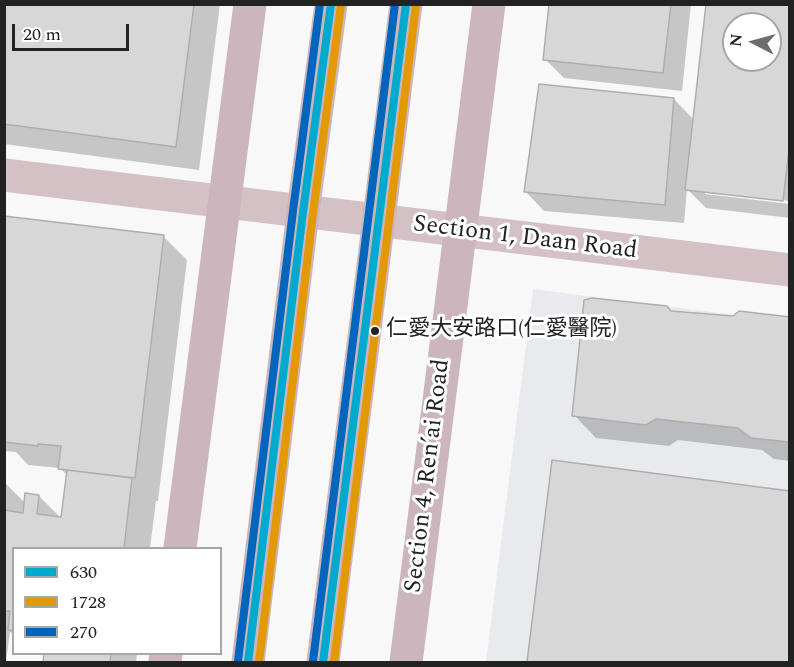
<!DOCTYPE html>
<html>
<head>
<meta charset="utf-8">
<style>
	body { margin:0 }
	#map { position:relative; width:794px; height:667px; overflow:hidden; background:#f8f8f9; font-family:Spectral,serif }
	canvas { display:block }
	.frame { position:absolute; inset:0; border:6px solid #212222; pointer-events:none }
	.legend { position:absolute; left:12px; top:547px; width:210px; height:108px; box-sizing:border-box; background:#fff; border:2px solid #a6a7a7; margin:0; padding:8px 10px; list-style:none; font-size:18px; color:#212222 }
	.legend li { display:flex; align-items:center; gap:12px; height:30px }
	.legend b { width:30px; border:2px solid #a6a7a7 }
	.north { position:absolute; left:722px; top:12px; width:60px; height:60px; box-sizing:border-box; background:#fff; border:2px solid #a6a7a7; border-radius:50%; rotate:276deg; font-size:16px; font-weight:700; line-height:24px; text-align:center; color:#212222 }
	.north::after { content:''; display:block; margin:auto; width:21px; height:27px; background:#6c6d6d; clip-path:polygon(50% 0,100% 100%,50% 72%,0 100%) }
	.scale { position:absolute; left:12px; top:24px; width:117px; height:27px; box-sizing:border-box; border:3px solid #212222; border-top:0; padding-left:8px; font-size:18px; line-height:21px; white-space:nowrap; color:#212222; -webkit-text-stroke:4px #fff; paint-order:stroke }
</style>
</head>
<body>
<div id="map">
<canvas width="794" height="667"></canvas>
<div class="frame"></div>
<ul class="legend">
<li><b style="height:8px;background:#00a9ce"></b>630</li>
<li><b style="height:8px;background:#e29903"></b>1728</li>
<li><b style="height:8px;background:#0065bd"></b>270</li>
</ul>
<div class="north">N</div>
<div class="scale">20 m</div>
</div>
<script>
const ctx = document.querySelector('canvas').getContext('2d');
ctx.lineJoin = 'round';
function fillPath(path, color) { ctx.fillStyle = color; ctx.fill(path, 'evenodd'); }
function strokePath(path, color, width, dash) { ctx.strokeStyle = color; ctx.lineWidth = width; ctx.lineCap = dash ? 'butt' : 'round'; ctx.setLineDash(dash || []); ctx.stroke(path); }
function write(font, color, halo, rows, align = 'center') {
  ctx.font = font + ' Spectral,"Noto Sans TC",serif'; ctx.lineWidth = 6; ctx.setLineDash([]); ctx.textBaseline = 'middle'; ctx.strokeStyle = halo; ctx.fillStyle = color; for (const [text, x, y, turn = 0] of rows) {
    ctx.save(); ctx.translate(x, y); ctx.rotate((+turn || 0) * Math.PI / 180); ctx.textAlign = isNaN(turn) ? turn : align; if (halo) ctx.strokeText(text, 0, 0); ctx.fillText(text, 0, 0); ctx.restore();
  }
}
const built = new Path2D(`
	M533,289L789,322V662H486Z`);
const shadow = new Path2D(`
	M4,4H220L199,170L4,144Z
	M551,4H691L682,91L564,78L545,59Z
	M708,4H790V201L705,191V194L790,204V218L706,208L687,189L684,223L544,211L525,191L674,99L694,120ZM734,24H770V60H734Z
	M4,217L164,237L187,260L158,501H156L150,548H14V634L10,632L6,662H4V482L25,503L39,496L63,520L68,476L60,468L28,465L16,452L4,451Z
	M671,312L734,317L790,319V461L774,459L762,450L678,440L669,446L596,438L574,415Z
	M554,462L790,493V662H529Z
	M36,654H137L136,662H45V655Z`);
const building = new Path2D(`
	M4,4H194L176,147L4,124Z
	M549,4H671L663,73L543,60Z
	M706,4H790V141L783,201L685,190ZM734,24H770V60H734Z
	M539,84L674,98L665,205L524,192Z
	M4,216L164,235L135,478L58,469L61,446L38,444V446L4,442Z
	M592,298L667,306L671,311L733,316L739,311L790,317V442L751,438L738,428L656,419L646,425L572,416L584,300Z
	M552,460L790,491V662H527Z
	M67,470L132,478L124,548H14V631L8,630L10,611H4V510L23,513L25,493L39,495L37,514L61,517Z
	M44,654H111L110,662H43Z`);
const tertiary = new Path2D(`
	M4,175L790,270`);
const secondary = new Path2D(`
	M180,548L250,4
	M165,662L166,654
	M248,662L303,212L331,4
	M323,662L406,4
	M406,662L489,4`);
const bus1 = new Path2D(`
	M248,662L303,212L331,4
	M323,662L406,4`);
const bus2 = new Path2D(`
	M259,662L313,213L341,5
	M334,662L416,5`);
const bus3 = new Path2D(`
	M238,661L293,211L320,4
	M313,661L395,4`);
const markers = [
	[375,331,5,"#212222"]
];
const busNames = [
	["仁愛大安路口(仁愛醫院)",386,331]
];
const streetNames = [
	["Section 1, Daan Road",525,239,7],
	["Section 4, Ren’ai Road",429,476,-83]
];
fillPath(built, '#e8eaee');
fillPath(shadow, '#0003');
fillPath(building, '#d7d7d8');
strokePath(building, '#aeaeaf', 1.5);
strokePath(tertiary, '#d4c1c6', 33);
strokePath(secondary, '#ccb5bc', 33);
strokePath(bus1, '#00a9ce', 8);
strokePath(bus2, '#e29903', 8);
strokePath(bus3, '#0065bd', 8);
for (const [x, y, r, color] of markers) { const dot = new Path2D(); dot.arc(x, y, r, 0, 2 * Math.PI); ctx.fillStyle = color; ctx.fill(dot); strokePath(dot, '#fff', 2); }
write('22px', '#212222', '#fff', busNames, 'left');
write('24px', '#212222', '#fff', streetNames);
</script>
</body>
</html>
